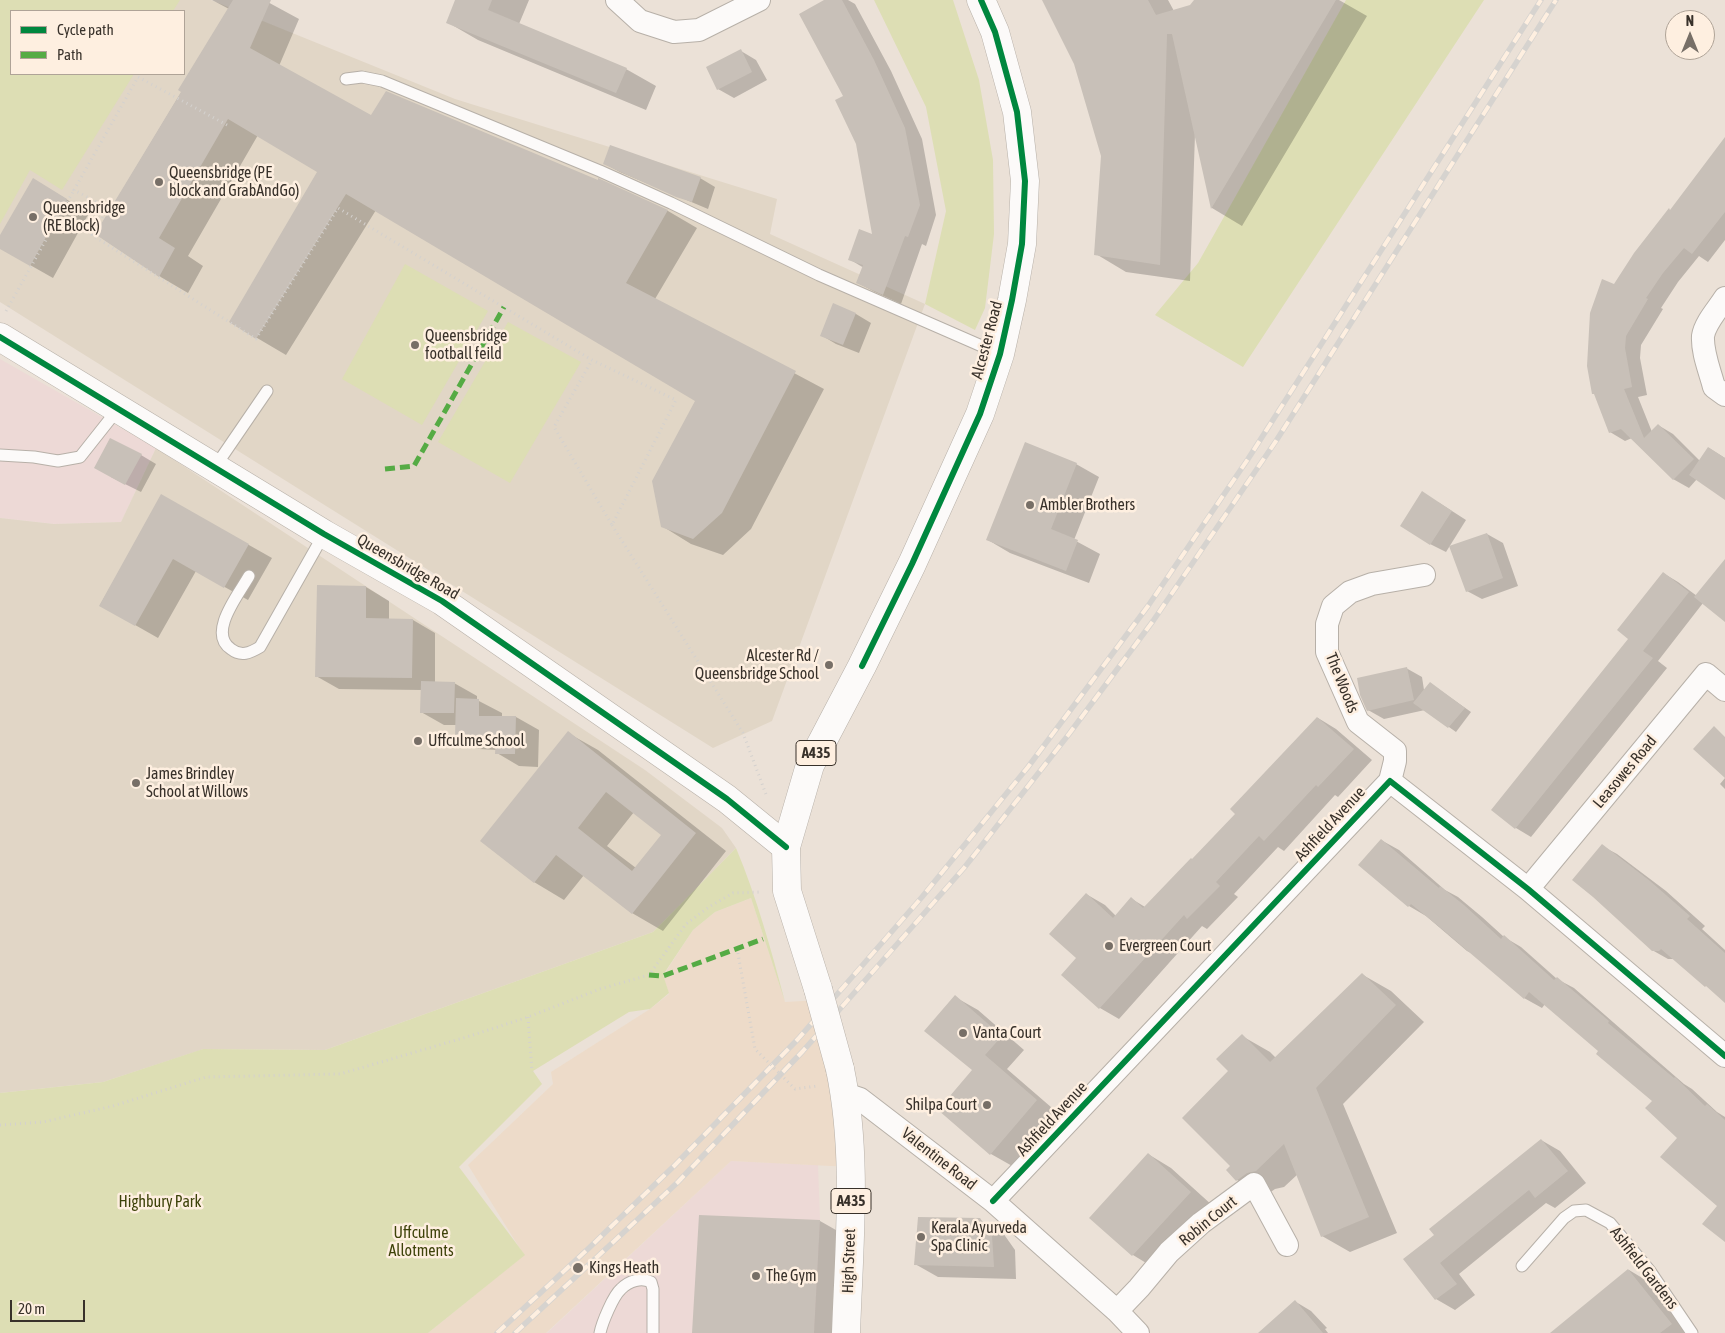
<!DOCTYPE html>
<html>
<head>
<meta charset="utf-8">
<style>
	body { margin:0 }
	#map { position:relative; width:1725px; height:1333px; overflow:hidden; background:#ebe1d7; font-family:"Asap Condensed",sans-serif }
	canvas { display:block }
	.legend { position:absolute; left:10px; top:10px; width:175px; height:65px; box-sizing:border-box; background:#feefe0; border:1px solid #afa397; margin:0; padding:6px 9px; list-style:none; font-size:15px; color:#38312a }
	.legend li { display:flex; align-items:center; gap:10px; height:25px }
	.legend b { width:25px; border:1px solid #afa397 }
	.north { position:absolute; left:1665px; top:10px; width:50px; height:50px; box-sizing:border-box; background:#feefe0; border:1px solid #afa397; border-radius:50%; rotate:0deg; font-size:14px; font-weight:700; line-height:20px; text-align:center; color:#38312a }
	.north::after { content:''; display:block; margin:auto; width:18px; height:22px; background:#776f67; clip-path:polygon(50% 0,100% 100%,50% 72%,0 100%) }
	.scale { position:absolute; left:10px; top:1300px; width:75px; height:22px; box-sizing:border-box; border:2px solid #38312a; border-top:0; padding-left:6px; font-size:15px; line-height:18px; white-space:nowrap; color:#38312a; -webkit-text-stroke:4px #feefe0; paint-order:stroke }
</style>
</head>
<body>
<div id="map">
<canvas width="1725" height="1333"></canvas>
<ul class="legend">
<li><b style="height:6px;background:#00873e"></b>Cycle path</li>
<li><b style="height:6px;background:#55ab44"></b>Path</li>
</ul>
<div class="north">N</div>
<div class="scale">20 m</div>
</div>
<script>
const ctx = document.querySelector('canvas').getContext('2d');
ctx.lineJoin = 'round';
function fillPath(path, color) { ctx.fillStyle = color; ctx.fill(path, 'evenodd'); }
function strokePath(path, color, width, dash) { ctx.strokeStyle = color; ctx.lineWidth = width; ctx.lineCap = dash ? 'butt' : 'round'; ctx.setLineDash(dash || []); ctx.stroke(path); }
function write(font, color, halo, rows, align = 'center') {
  ctx.font = font + ' "Asap Condensed",sans-serif'; ctx.lineWidth = 5; ctx.setLineDash([]); ctx.textBaseline = 'middle'; ctx.strokeStyle = halo; ctx.fillStyle = color; for (const [text, x, y, turn = 0] of rows) {
    ctx.save(); ctx.translate(x, y); ctx.rotate((+turn || 0) * Math.PI / 180); ctx.textAlign = isNaN(turn) ? turn : align; if (halo) ctx.strokeText(text, 0, 0); ctx.fillText(text, 0, 0); ctx.restore();
  }
}
const commercial = new Path2D(`
	M0,359L156,448L121,522L54,524L0,518Z
	M731,1161L818,1165L820,1220L814,1333H547Z`);
const built = new Path2D(`
	M751,898L785,1002L821,1000L851,1167L731,1161L546,1333H428L524,1255L468,1165L553,1084L551,1072L650,1009L669,994L663,976L693,930L715,912Z`);
const education = new Path2D(`
	M0,0H211L455,99L777,199L770,234L925,304L772,721L713,748L0,302ZM11,11H184V74H11Z
	M156,448L645,770L722,828L736,848L653,932L325,1050L204,1049L103,1082L0,1093V518L54,524L121,522Z`);
const green = new Path2D(`
	M0,0H180L173,11H11V74H134L62,190L30,170L0,224Z
	M874,0H953L979,80L993,160L994,234L985,308L975,330L925,304L946,211L926,107Z
	M1346,0H1484L1243,367L1155,315L1198,263Z
	M405,264L488,311L422,425L342,379Z
	M508,322L581,362L510,483L438,442Z
	M736,848C757,898 771,949 785,1002L751,898L715,912L693,930L663,975L669,993L650,1009L629,1012L533,1071L542,1084L459,1167L525,1255L428,1333H0V1093L103,1082L203,1049L325,1050L653,932Z`);
const shadow = new Path2D(`
	M212,0H264L299,19L279,66L371,117L599,181V180L668,211L697,228L655,299L824,389L751,529L723,555L691,544L662,526L697,400L376,210L286,355L230,322L319,172L258,135L188,256L203,266L188,293L159,276L96,234L182,91L229,9Z
	M457,0H529L519,24L626,69L656,86L646,110L478,40L447,22Z
	M827,0H848L855,4L891,71L922,139L936,215L926,246L922,244L901,304L875,292L858,283L864,268L849,259L874,236L857,143L845,97Z
	M1044,0H1168L1174,11L1190,6L1195,0H1339L1367,16L1242,226L1212,208L1195,134L1190,281L1126,272L1096,254L1102,156L1075,63Z
	M741,51L756,60L767,80L734,98L718,89Z
	M1725,139V240L1708,262L1699,256L1678,282L1661,308L1663,309L1641,345L1640,358L1647,395L1638,397L1652,432L1658,425L1673,434L1700,461L1709,448L1725,458V498L1697,479L1689,488L1673,479L1632,438L1625,441L1610,432L1596,395L1593,393L1614,285Z
	M605,164L700,178L715,187L708,209L620,172Z
	M56,193L89,213L53,278L0,248V238Z
	M834,305L856,314L871,323L859,353L836,344L821,335Z
	M141,455L156,464L141,492L111,477Z
	M1076,464L1099,477L1074,540L1100,554L1089,583L1010,553L988,540Z
	M162,496L272,558L248,600L196,571L158,638L100,605Z
	M1438,502L1466,520L1446,552L1430,544Z
	M1487,534L1503,543L1518,586L1482,599L1467,591Z
	M1725,570V621L1703,603L1658,661L1667,668L1531,837L1516,828L1493,810L1630,639L1663,573L1678,582L1697,596Z
	M318,587H366L389,601V620H413L435,633V682L454,683L477,696V700L502,713V717H516L539,730L538,767L519,766L497,753V750L479,749L456,736L457,725H444L421,712L422,690L339,689L316,676Z
	M1406,668L1422,677L1424,690L1430,683L1471,712L1456,732L1425,710L1384,719L1368,710Z
	M1318,718L1336,729L1372,760L1338,797L1335,795L1284,851L1278,847L1234,894L1238,897L1207,929L1202,926L1119,1019L1100,1008L1063,975L1078,958L1086,894L1105,905L1116,916L1132,899L1145,907L1193,860L1237,814Z
	M568,733L598,750L726,851L663,931L632,913L584,875L564,900L534,882ZM634,812L663,835L636,868L607,846Z
	M1725,778V789L1720,784Z
	M1381,840L1399,850L1445,890L1458,897L1482,917L1504,937L1521,947L1557,979L1574,988L1661,1064L1684,1084L1692,1089L1717,1112L1725,1117V1241L1719,1206L1679,1138L1654,1101L1600,1051L1545,1004L1542,1008L1524,998L1475,955L1467,951L1426,916L1409,906L1360,864Z
	M1602,846L1617,854L1666,891L1705,926L1702,929L1725,950V1001L1675,959H1668L1652,950Z
	M1363,975L1391,991L1424,1022L1343,1104L1397,1233L1350,1252L1322,1236L1298,1174L1284,1187L1275,1189L1265,1196L1237,1180L1232,1166L1230,1071L1242,1036L1270,1052L1276,1058Z
	M955,997L978,1010L1024,1050L1007,1069L1059,1114L1014,1167L991,1154L974,1070Z
	M1541,1140L1560,1151L1586,1183L1555,1208L1546,1203L1459,1274L1475,1295L1455,1310L1436,1299L1435,1235Z
	M1148,1154L1171,1168L1213,1206L1156,1269L1133,1255L1091,1218Z
	M979,1220L1003,1233L1015,1250L1016,1279L938,1277L915,1264Z
	M820,1221L843,1234L837,1333H693Z
	M1629,1270L1649,1282L1689,1333H1552Z
	M1296,1302L1311,1311L1327,1328L1325,1329L1328,1333H1260Z`);
const building = new Path2D(`
	M233,0H271L250,48L371,115L386,91L598,180V178L668,210L626,283L796,371L722,513L693,539L661,527L652,481L695,401L346,194L256,339L229,322L317,172L228,119L159,238L175,248L159,277L95,234L181,92L178,90Z
	M455,0H492L488,10L627,68L616,93L446,23Z
	M824,0H842L874,60L905,128L920,205L908,237L905,236L883,295L856,283L863,265L848,260L859,229L872,234L856,144L835,100L843,96L799,14Z
	M1042,0H1148L1156,15L1190,5L1194,0H1336L1211,209L1172,34H1167L1160,265L1094,255L1101,156L1074,64Z
	M741,49L752,72L717,90L706,67Z
	M1725,137V212L1692,254L1684,248L1663,273L1646,298L1648,299L1626,336L1625,348L1632,387L1624,389L1644,438L1658,424L1694,459L1673,480L1621,429L1609,433L1594,394H1592L1587,366L1590,313L1602,279L1614,284L1634,253L1669,208L1670,210Z
	M610,145L701,177L692,202L676,197L603,164Z
	M33,178L67,199L30,266L0,249V235Z
	M833,303L856,313L843,345L820,336Z
	M110,438L142,454L125,485L94,468Z
	M1025,442L1077,463L1051,529L1078,540L1066,571L986,540Z
	M1708,447L1725,458V500L1689,475Z
	M1422,491L1452,511L1430,545L1400,526Z
	M161,494L249,544L224,588L173,559L135,626L99,606Z
	M1487,533L1503,578L1466,592L1449,546Z
	M1725,559V622L1694,597Z
	M1663,572L1689,592L1643,651L1653,658L1515,829L1491,810L1628,639L1617,630Z
	M317,585L366,586V618L413,619L412,678L315,677Z
	M1407,667L1414,700L1367,711L1360,695L1357,678Z
	M421,681L455,682L454,713H420Z
	M1430,682L1465,708L1448,728L1413,703Z
	M456,698L479,699V716H516L515,754H495L496,738L455,737Z
	M1317,717L1354,749L1318,787L1316,785L1264,841L1259,836L1216,882L1220,886L1187,919L1184,915L1099,1009L1061,975L1076,958L1049,934L1086,893L1113,918L1131,897L1143,908L1191,858L1192,859L1235,814L1230,809Z
	M1714,726L1725,737V778L1693,749Z
	M568,731L696,833L632,914L556,855L534,883L480,841ZM606,792L661,835L632,871L578,828Z
	M1381,839L1439,888L1440,886L1464,905L1501,939L1504,935L1554,980L1557,977L1609,1021L1608,1023L1674,1078L1675,1077L1705,1106L1707,1104L1725,1120V1242L1702,1224L1717,1206L1660,1157L1677,1138L1645,1108L1652,1101L1596,1054L1598,1051L1529,992L1524,999L1442,929L1411,904L1408,907L1358,865Z
	M1602,844L1650,881L1690,916L1687,919L1725,953V1003L1706,986L1705,987L1661,949L1659,951H1652L1593,897L1572,880Z
	M1362,973L1396,1005L1316,1088L1369,1217L1321,1237L1284,1144L1256,1171L1247,1173L1236,1181L1226,1170L1230,1166L1182,1118L1228,1071L1216,1059L1242,1034L1270,1062Z
	M955,995L1002,1036L985,1055L1037,1100L990,1155L938,1110L972,1070L924,1031Z
	M1541,1139L1568,1171L1535,1198L1529,1190L1440,1263L1457,1284L1435,1300L1403,1259L1434,1235L1429,1229Z
	M1148,1153L1191,1192L1132,1256L1089,1218Z
	M699,1215L820,1220L814,1333H692Z
	M918,1217L980,1218L992,1236L994,1267L914,1265Z
	M1628,1269L1672,1324L1660,1333H1550Z
	M1295,1300L1323,1333H1258Z`);
const path = new Path2D(`
	M227,125L138,77L74,190L108,208L92,235L256,339L338,208L592,360L676,400L612,525L554,427L592,360
	M6,311L74,190
	M612,525L743,733L767,797
	M737,948L755,1049L760,1054
	M528,1017L532,1072
	M784,1078L795,1089L817,1086
	M0,1125L43,1122L113,1106L206,1077L340,1074L470,1036L528,1017L600,989L649,975L686,924L709,907L733,893L762,892`);
const service = new Path2D(`
	M346,79L362,77L382,81L600,171L671,203L819,275L1000,354
	M0,455L34,457L58,461L80,457L118,409
	M215,467L267,391
	M249,576C239,594 207,633 231,649C241,657 250,653 260,647L324,534
	M1522,1266L1564,1218L1574,1211L1586,1210L1610,1223L1650,1271L1692,1333
	M600,1333C602,1323 613,1296 621,1289C629,1281 641,1277 651,1282L653,1289V1333`);
const minor = new Path2D(`
	M617,0L640,21L674,32L699,30L759,0
	M1725,298C1718,309 1705,323 1703,336C1702,353 1710,371 1714,387L1725,395
	M1390,781L1395,761V751L1358,722L1327,652V624L1333,606L1350,592L1372,584L1424,575
	M1528,889L1706,674L1725,690
	M845,1094L860,1099L993,1201L1117,1311L1138,1333
	M993,1201L1390,781L1528,889L1725,1056
	M1117,1311L1139,1288L1169,1252L1201,1223L1254,1184L1287,1245`);
const tertiary = new Path2D(`
	M0,337L324,534L442,601L727,799L786,847`);
const trunk = new Path2D(`
	M818,989L787,891L786,847L810,765L862,666L912,564L980,414L1000,354L1012,300L1022,244L1025,181L1017,112L995,32L981,0
	M840,1069C858,1155 849,1245 846,1333`);
const rail = new Path2D(`
	M497,1333L589,1248L674,1166L798,1039L922,897L1028,767L1148,606L1248,459L1541,0
	M515,1333L678,1182L803,1051L964,868L1069,734L1153,621L1276,441L1556,0`);
const pathBridge = new Path2D(`
	M760,1054L784,1078`);
const trunkBridge = new Path2D(`
	M818,989L840,1069`);
const quiet = new Path2D(`
	M385,469L414,466L504,307
	M649,975L663,976L763,939`);
const cycleway = new Path2D(`
	M0,337L324,534L442,601L727,799L786,847
	M862,666L912,564L980,414L1000,354L1012,300L1022,244L1025,181L1017,112L995,32L981,0
	M993,1201L1390,781L1528,889L1725,1056`);
const markers = [
	[159,182,5,"#776f67"],
	[33,217,5,"#776f67"],
	[415,345,5,"#776f67"],
	[1030,505,5,"#776f67"],
	[829,665,5,"#776f67"],
	[418,741,5,"#776f67"],
	[136,783,5,"#776f67"],
	[1109,946,5,"#776f67"],
	[963,1033,5,"#776f67"],
	[987,1105,5,"#776f67"],
	[921,1237,5,"#776f67"],
	[578,1268,6,"#776f67"],
	[756,1276,5,"#776f67"]
];
const shields = [
	[816,753,40],
	[851,1201,40]
];
const shieldNames = [
	["A435",816,753],
	["A435",851,1201]
];
const poiNames = [
	["Queensbridge (PE",169,173],
	["block and GrabAndGo)",169,191],
	["Queensbridge",43,208],
	["(RE Block)",43,226],
	["Queensbridge",425,336],
	["football feild",425,354],
	["Ambler Brothers",1040,505],
	["Alcester Rd /",819,656,"right"],
	["Queensbridge School",819,674,"right"],
	["Uffculme School",428,741],
	["James Brindley",146,774],
	["School at Willows",146,792],
	["Evergreen Court",1119,946],
	["Vanta Court",973,1033],
	["Shilpa Court",977,1105,"right"],
	["Kerala Ayurveda",931,1228],
	["Spa Clinic",931,1246],
	["Kings Heath",589,1268],
	["The Gym",766,1276]
];
const streetNames = [
	["Alcester Road",987,340,-75],
	["Queensbridge Road",408,567,30],
	["The Woods",1342,683,68],
	["Leasowes Road",1625,772,-50],
	["Ashfield Avenue",1330,824,-47],
	["Ashfield Avenue",1052,1119,-47],
	["Valentine Road",939,1159,38],
	["Robin Court",1208,1221,-39],
	["High Street",849,1261,-88],
	["Ashfield Gardens",1644,1268,52]
];
const parkNames = [
	["Highbury Park",160,1202],
	["Uffculme",421,1233],
	["Allotments",421,1251]
];
fillPath(commercial, '#edd9d6');
fillPath(built, '#eddbc9');
fillPath(education, '#e1d6c6');
fillPath(green, '#dddeb4');
fillPath(shadow, '#0003');
fillPath(building, '#c8c0b8');
strokePath(service, '#b7b0a8', 13);
strokePath(minor, '#b7b0a8', 24);
strokePath(tertiary, '#b7b0a8', 29);
strokePath(trunk, '#b7b0a8', 29);
strokePath(path, '#d4d1ce', 3, [1, 4]);
strokePath(service, '#fcfaf9', 11);
strokePath(minor, '#fcfaf9', 22);
strokePath(tertiary, '#fcfaf9', 28);
strokePath(trunk, '#fcfaf9', 28);
strokePath(rail, '#d6d3cf', 5.5);
strokePath(rail, '#feefe0', 4, [11]);
strokePath(trunkBridge, '#b7b0a8', 29, []);
strokePath(pathBridge, '#d4d1ce', 3, [1, 4]);
strokePath(trunkBridge, '#fcfaf9', 28);
strokePath(quiet, '#55ab44', 5, [10, 5]);
strokePath(cycleway, '#00873e', 6);
for (const [x, y, r, color] of markers) { const dot = new Path2D(); dot.arc(x, y, r, 0, 2 * Math.PI); ctx.fillStyle = color; ctx.fill(dot); strokePath(dot, '#feefe0', 2); }
for (const [x, y, w] of shields) { const box = new Path2D(); box.roundRect(x - w / 2, y - 12.5, w, 25, 4); ctx.fillStyle = '#feefe0'; ctx.fill(box); strokePath(box, '#38312a', 1); }
write('bold 15px', '#38312a', null, shieldNames);
write('16px', '#38312a', '#feefe0', poiNames, 'left');
write('16px', '#38312a', '#feefe0', streetNames);
write('16px', '#3d4209', '#feefe0', parkNames);
</script>
</body>
</html>
